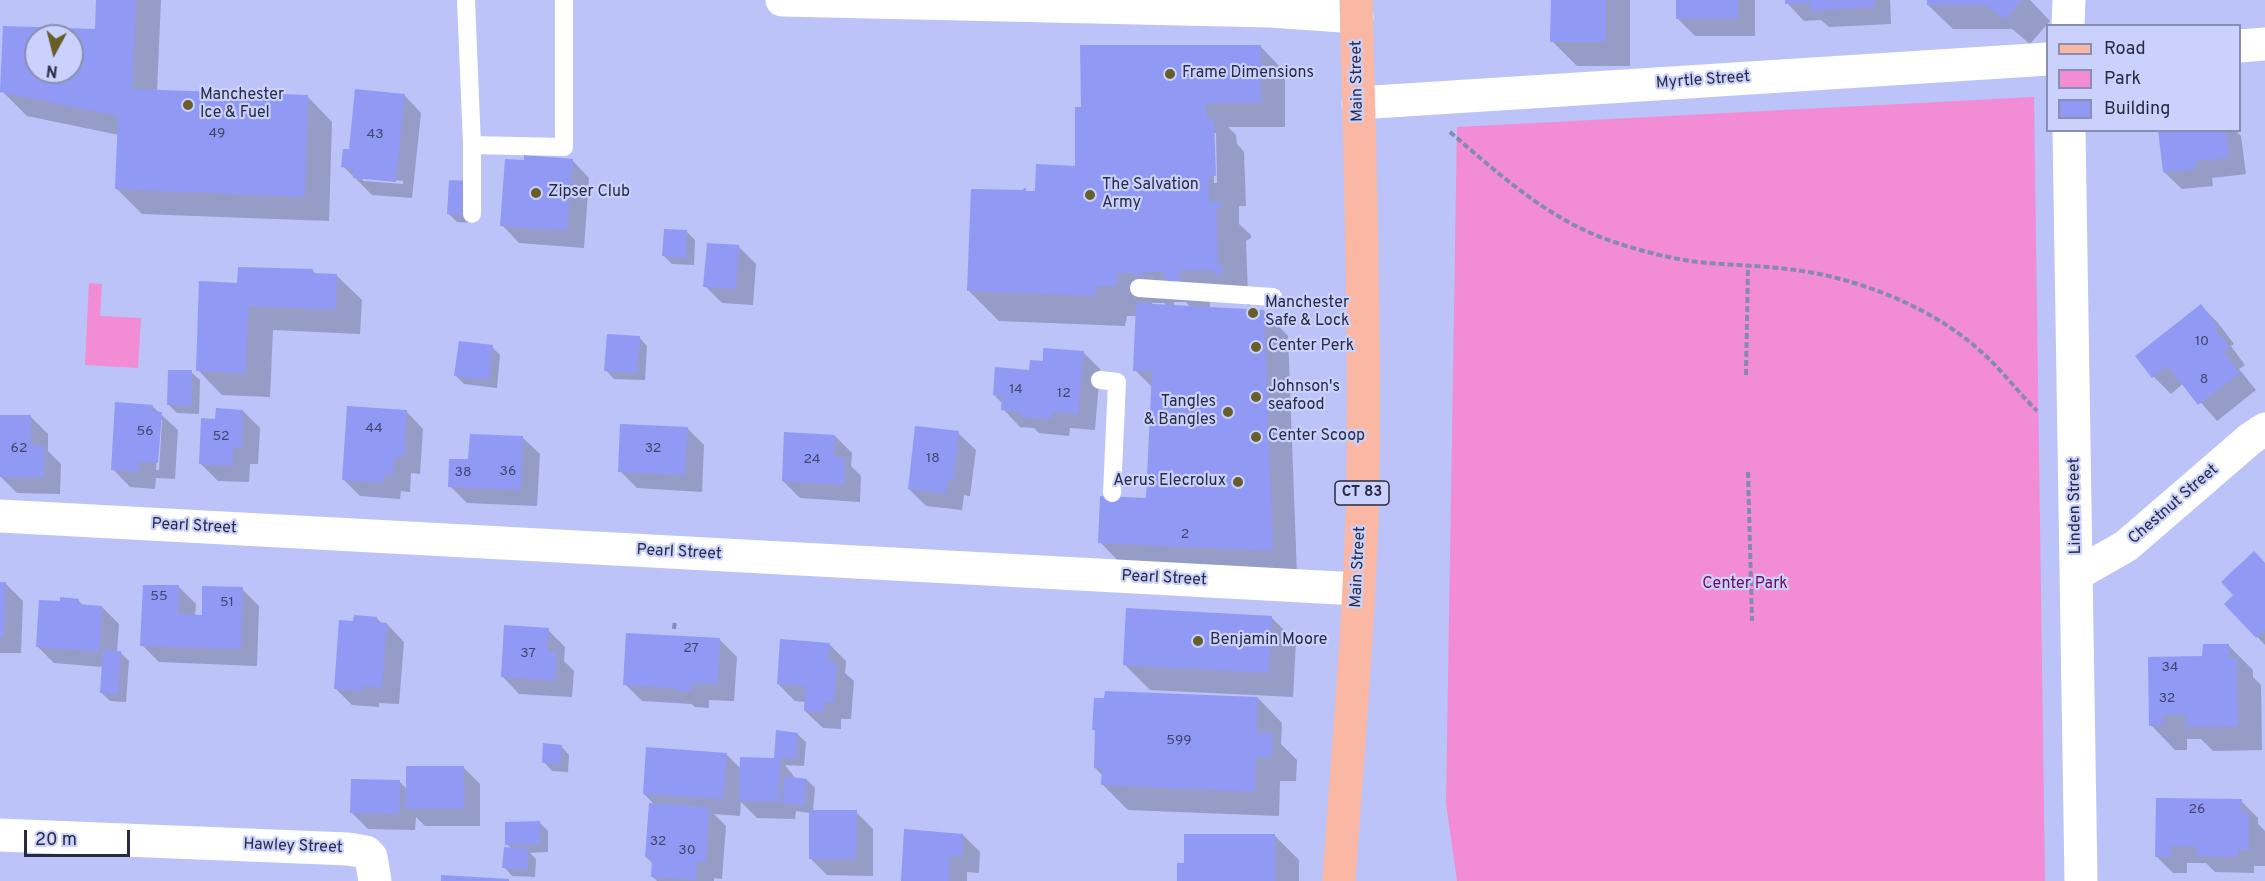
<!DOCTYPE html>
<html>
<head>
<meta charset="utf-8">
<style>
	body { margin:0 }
	#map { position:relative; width:2265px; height:881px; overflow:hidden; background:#bbc3f8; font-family:Overpass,sans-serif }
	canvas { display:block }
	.legend { position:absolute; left:2046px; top:24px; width:195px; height:108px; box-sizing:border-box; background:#cad1fc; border:2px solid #898fb1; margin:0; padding:8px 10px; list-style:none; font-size:18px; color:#282b40 }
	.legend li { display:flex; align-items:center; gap:12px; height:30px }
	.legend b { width:30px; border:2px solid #898fb1 }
	.north { position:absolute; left:24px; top:24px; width:60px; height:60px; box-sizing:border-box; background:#cad1fc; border:2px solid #898fb1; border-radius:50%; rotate:187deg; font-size:16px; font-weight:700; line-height:24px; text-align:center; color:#282b40 }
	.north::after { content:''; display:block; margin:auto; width:21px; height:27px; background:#685e2a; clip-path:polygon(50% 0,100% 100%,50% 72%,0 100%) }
	.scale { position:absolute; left:24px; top:830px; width:106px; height:27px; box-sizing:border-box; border:3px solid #282b40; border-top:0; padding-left:8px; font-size:18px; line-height:21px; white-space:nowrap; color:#282b40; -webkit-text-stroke:4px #cad1fc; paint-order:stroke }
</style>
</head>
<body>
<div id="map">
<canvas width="2265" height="881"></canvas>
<ul class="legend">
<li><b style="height:8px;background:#fab8a4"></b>Road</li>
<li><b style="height:16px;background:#f18cd5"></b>Park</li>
<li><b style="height:16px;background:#9099f3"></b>Building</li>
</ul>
<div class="north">N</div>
<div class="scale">20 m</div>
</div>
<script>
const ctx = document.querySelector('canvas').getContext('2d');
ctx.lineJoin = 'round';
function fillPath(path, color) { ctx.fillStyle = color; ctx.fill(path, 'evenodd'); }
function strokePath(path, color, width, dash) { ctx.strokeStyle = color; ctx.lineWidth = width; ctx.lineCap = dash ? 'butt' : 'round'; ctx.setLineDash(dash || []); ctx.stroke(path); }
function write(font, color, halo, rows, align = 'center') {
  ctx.font = font + ' Overpass,sans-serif'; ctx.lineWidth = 4.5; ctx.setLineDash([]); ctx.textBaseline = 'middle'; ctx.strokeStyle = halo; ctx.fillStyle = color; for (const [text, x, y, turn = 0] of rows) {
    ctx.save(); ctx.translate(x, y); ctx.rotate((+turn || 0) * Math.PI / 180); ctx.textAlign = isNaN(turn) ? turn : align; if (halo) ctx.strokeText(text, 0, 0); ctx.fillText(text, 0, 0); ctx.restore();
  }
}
const green = new Path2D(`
	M2034,97L2045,881H1457L1446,803L1457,127Z
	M89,283L102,284L100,316L141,318L138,368L85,365Z`);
const shadow = new Path2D(`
	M98,0H161L157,91L308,97L332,122L329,221L142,214L117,189L119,135L27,116L2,91L4,27L97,31ZM36,36H72V72H36Z
	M1552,0H1630V66H1577L1552,41Z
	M1678,0H1755V36H1695L1678,19Z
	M1786,0H1890L1891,24L1829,27L1821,20L1804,21L1787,3Z
	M1928,0H2030L2050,21L2030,44L2012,29H1953L1928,5Z
	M1081,47H1261L1285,72V127H1228L1236,135L1237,144L1244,152L1246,206H1239V224L1251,235V238L1246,241L1248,295L1253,303L1248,305L1243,301H1210V308L1264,311L1288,336L1297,575L1124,567L1100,542L1148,499L1153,388L1135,370L1137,316H1127L1125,326L999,321L968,290L1036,193L1077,167L1083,109ZM1213,133H1216L1217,183H1214ZM1174,302H1186L1191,308L1174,307ZM1152,303H1164L1167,306H1152Z
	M404,95L421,113L412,198L372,195L343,166L350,151ZM360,177L403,181V184L364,181Z
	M2160,130H2235L2241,136L2246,174L2212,178L2213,186L2182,189L2164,172Z
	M572,160L589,178L584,248L519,243L502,225Z
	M478,191L476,223L457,222L448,213Z
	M687,232L695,240L694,265L672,264L663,255Z
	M739,247L756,264L753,305L722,303L705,286Z
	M313,271L316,275L337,276L362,300L360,334L273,330L270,397L222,395L198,370L239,284Z
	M2201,306L2218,323L2234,344L2231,346L2245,365L2239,369L2256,390L2217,421L2184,383L2171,394L2154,377L2137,356Z
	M639,337L647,346L645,380L614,379L606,370Z
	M492,347L500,355L497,388L464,384L456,376Z
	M1083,352L1100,369L1095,430L1070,428L1069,436L1039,433L1034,428L1020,427L1003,409V404L994,395L1044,362Z
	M191,372L200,380L199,414L177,413L169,405Z
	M152,406L178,430L175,479L156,478L155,489L130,487L113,469ZM159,420H162L159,470H156Z
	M243,411L260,428L258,464H250L249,482L218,481L201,464L217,420Z
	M406,411L423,429L420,474L411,473L410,492L401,491L400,499L360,496L343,479Z
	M31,417L48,434V451L61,464L60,494L17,493L0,476Z
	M687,428L704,445L702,492L637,488L620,471Z
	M958,433L976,450L970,496L964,495L962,510L926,506L909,489Z
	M835,436L852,453L851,466L861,476L860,502L800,498L783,481Z
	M522,437L540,454L537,506L467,503L450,486L470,461Z
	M2265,564V645L2226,604Z
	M0,583L6,584L23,601L21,653H0Z
	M179,587L196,604L195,616L203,617L242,589L259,606L257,666L159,662L142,645Z
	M78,600L84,606L102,607L119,624L117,653H121L129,661L126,702L110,701L101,692L103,667L54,663L37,646L61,603Z
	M377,618L382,624H387L404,642L399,704L379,703V707L352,705L335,688L355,623Z
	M1272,618L1296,642L1293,697L1150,690L1125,665Z
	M548,630L565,647L564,661L574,671L572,697L519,694L502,676Z
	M720,640L737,657L734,701L709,700V708L695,707L692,704L642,701L625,684Z
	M829,644L846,661L845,673L854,681L851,719H841V729L823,728L805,711L806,702L795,701L778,684Z
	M2228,645L2253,670V677L2261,685L2262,750L2213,751L2201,739H2187V750H2175L2151,725L2204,658Z
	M1258,698L1282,723L1281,744L1297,760L1296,781H1280L1279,816L1128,810L1103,785V776L1095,768L1097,732L1094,729Z
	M797,734L806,742L804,766L785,765L796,779L807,780L815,788L813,811L856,812L873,829V876L827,875L810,858V813L796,811L795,819L757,818L741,802L740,816L714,814L726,826L722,879L714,878V881H657L652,876L653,864L646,857L655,805L644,794L726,754L741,769L778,759Z
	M561,746L569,755L568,772L552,771L544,762Z
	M463,767L480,784V826H425L416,817L415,830L368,829L351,812L399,781L408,790Z
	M2157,799L2241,801L2258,818V824L2265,831V866H2254V873L2215,872L2206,863H2187V873H2173L2156,856Z
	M540,823L548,831V852L530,853L536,859L535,877L512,876L504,867L512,849L507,844Z
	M963,835L980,852L979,873L967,872V881H902Z
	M1274,835L1299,860V881H1178Z`);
const building = new Path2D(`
	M96,0H136L132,89L308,95L305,197L115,189L118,116L0,92L3,26L95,29ZM36,36H72V72H36Z
	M1551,0H1606V42H1550Z
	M1676,0H1738V19H1676Z
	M1785,0H1874L1875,7L1810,11V3L1785,4Z
	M1927,0H2022L2005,20L1986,5H1927Z
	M1080,45H1261V103H1206L1207,119H1214L1216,176L1209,175V205L1213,200L1220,203L1221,207L1216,210L1218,264L1222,267L1223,272L1220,275H1215L1212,270L1179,271L1180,282L1164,283V272H1143V276H1135L1134,273H1117V286H1097L1094,296L967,291L971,189L1023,190L1024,188H1026V191H1035L1036,164L1075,166V107H1081Z
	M355,89L405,94L396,182L353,178L354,169L341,167L343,149H349Z
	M2158,130H2226L2229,158L2196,161V169L2163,172Z
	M524,155L573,159L567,231L500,226L505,159L524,160Z
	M449,180L470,181L468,215L447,214Z
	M664,229L687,230L686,258L662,256Z
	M707,243L739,245L736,289L703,287Z
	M238,267L313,269V273L337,274L336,310L248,306L246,373L196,371L199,281L237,283Z
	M1136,303L1264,310L1273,551L1098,543L1100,496L1146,498L1152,371H1133Z
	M2201,304L2218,327L2215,329L2229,347L2223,351L2240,373L2198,405L2168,366L2152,378L2135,356Z
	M607,334L640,336L637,373L604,371Z
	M459,341L493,345L489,380L454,376Z
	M1043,348L1084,351L1078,414L1053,412L1052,419L1021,417V412L1001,410L1002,396L993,395L995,367L1029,370L1030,360L1043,361Z
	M168,370H192L191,406L167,405Z
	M115,402L153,405L152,411L162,412L158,463L139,462L138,472L111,470Z
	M347,406L407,410L404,457H395L393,475H384L383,483L342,480Z
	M216,408L243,410L242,448L233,447V466L199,464L201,418L215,419Z
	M0,415H31V445L45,446L44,477H0Z
	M620,424L688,427L685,475L618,472Z
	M915,426L959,431L954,480L948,479L946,494L908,489Z
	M784,432L835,435L834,457L845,458L844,485L782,481Z
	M470,434L523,436L521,490L448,487L449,459H468Z
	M2254,551L2265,563V630L2256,638L2224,604L2233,595L2221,582Z
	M0,582H6L4,637H0Z
	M143,585H179L178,614L202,615V586L243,587L241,649L140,646Z
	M60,597L79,599L78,604L102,606L99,652L36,647L39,600L60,601Z
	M1126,608L1272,616L1269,673L1123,665Z
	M354,615L377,617V622L387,623L382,688L362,686V691L334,689L339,620L353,621Z
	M504,625L549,628L547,651L557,652L555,681L501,677Z
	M626,633L720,638L718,684L693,683L692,691H676L677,688L623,685Z
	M780,639L830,643L828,662L837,663L834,703L824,702V712L804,711L805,686L777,684Z
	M2203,644H2229V658L2237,659L2238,726L2187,727V715H2163V725L2149,726L2148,657L2202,656Z
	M103,650L121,651L118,694L100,693Z
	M1105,691L1258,697L1257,733H1273L1272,757L1256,756L1255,792L1101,785L1102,768H1094L1095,730H1092L1094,698H1104Z
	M776,730L798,733L796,759L780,758L779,802L739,801L740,757L774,758Z
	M543,743L562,745L560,764L542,763Z
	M646,747L727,753L724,799L643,794Z
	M406,766H464V809H406Z
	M785,776L807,779L804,806L782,803Z
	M351,779L400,780L399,814L350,813Z
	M2156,798L2242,799L2241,813H2249V850H2238V857L2197,856V847L2171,846V857H2155Z
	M649,803L709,807L706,862H697L696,880L651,877L652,858L645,857Z
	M809,810H857L856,859H809Z
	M540,821V844L505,845V822Z
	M904,829L963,834L962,857L950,856L949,881H901Z
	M1184,834H1275V881H1177V863H1184Z
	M504,847L528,849L527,870L502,868Z
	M441,875L509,879V881H441Z`);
const path = new Path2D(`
	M1450,132C1500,175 1550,221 1614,242C1644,252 1676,260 1707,263C1734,265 1761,266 1788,269C1859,277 1941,310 1991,361C2007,377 2021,395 2037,411
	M1746,375L1748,265
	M1748,472L1752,621
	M674,629L675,621`);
const service = new Path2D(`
	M466,0L472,145L564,147V0
	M472,145V214
	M1139,288L1273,297
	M1100,380L1117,382L1112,493`);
const minor = new Path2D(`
	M782,0L1270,11L1357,17
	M2068,26L2069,0
	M2240,46L2265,44
	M1358,103L2048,59
	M2069,130L2081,881
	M0,516L1358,589
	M2077,574L2126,546L2250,439L2265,429
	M0,835L348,849L366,852L371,857L375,881`);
const primary = new Path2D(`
	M1339,881C1348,748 1360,615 1363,482C1365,321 1360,160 1356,0`);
const markers = [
	[1170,74,6,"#685e2a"],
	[188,105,6,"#685e2a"],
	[536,193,6,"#685e2a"],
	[1090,195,6,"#685e2a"],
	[1253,313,6,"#685e2a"],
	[1256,347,6,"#685e2a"],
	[1256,397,6,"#685e2a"],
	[1228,412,6,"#685e2a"],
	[1256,437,6,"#685e2a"],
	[1238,482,6,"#685e2a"],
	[1198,641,6,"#685e2a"]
];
const numberNames = [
	["49",217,134],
	["43",375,135],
	["10",2202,342],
	["8",2204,380],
	["14",1016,390],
	["12",1064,394],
	["44",374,429],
	["56",145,432],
	["52",221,437],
	["62",19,449],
	["32",653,449],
	["18",933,459],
	["24",812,460],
	["36",508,472],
	["38",463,473],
	["2",1185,535],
	["55",159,597],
	["51",227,603],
	["27",691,649],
	["37",528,654],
	["34",2170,668],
	["32",2167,699],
	["599",1179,741],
	["26",2197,810],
	["32",658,842],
	["30",687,851]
];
const shields = [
	[1362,493,54]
];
const shieldNames = [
	["CT 83",1362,493]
];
const poiNames = [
	["Frame Dimensions",1182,74],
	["Manchester",200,96],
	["Ice & Fuel",200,114],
	["The Salvation",1102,186],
	["Army",1102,204],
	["Zipser Club",548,193],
	["Manchester",1265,304],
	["Safe & Lock",1265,322],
	["Center Perk",1268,347],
	["Johnson's",1268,388],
	["seafood",1268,406],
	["Tangles",1216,403,"right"],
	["& Bangles",1216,421,"right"],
	["Center Scoop",1268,437],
	["Aerus Elecrolux",1226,482,"right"],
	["Benjamin Moore",1210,641]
];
const streetNames = [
	["Main Street",1358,81,-91],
	["Myrtle Street",1703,81,-4],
	["Chestnut Street",2174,505,-41],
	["Linden Street",2076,506,-91],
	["Pearl Street",194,527,3],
	["Pearl Street",679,553,3],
	["Main Street",1359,567,-87],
	["Pearl Street",1164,579,3],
	["Hawley Street",293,847,2]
];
const parkNames = [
	["Center Park",1745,585]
];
fillPath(green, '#f18cd5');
fillPath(shadow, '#0003');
fillPath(building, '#9099f3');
strokePath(path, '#848ab4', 4, [6, 3]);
strokePath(service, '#fff', 18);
strokePath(minor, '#fff', 33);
strokePath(primary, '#fab8a4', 33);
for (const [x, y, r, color] of markers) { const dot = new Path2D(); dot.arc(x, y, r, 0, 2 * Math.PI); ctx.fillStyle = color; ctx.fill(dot); strokePath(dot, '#cad1fc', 2); }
write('14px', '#42466d', null, numberNames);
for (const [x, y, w] of shields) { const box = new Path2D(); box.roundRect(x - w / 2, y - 12, w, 24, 4.5); ctx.fillStyle = '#cad1fc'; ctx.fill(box); strokePath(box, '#282b40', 1.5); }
write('bold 15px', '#282b40', null, shieldNames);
write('16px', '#282b40', '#cad1fc', poiNames, 'left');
write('16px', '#282b40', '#cad1fc', streetNames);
write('16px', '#6e085b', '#cad1fc', parkNames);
</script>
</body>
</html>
